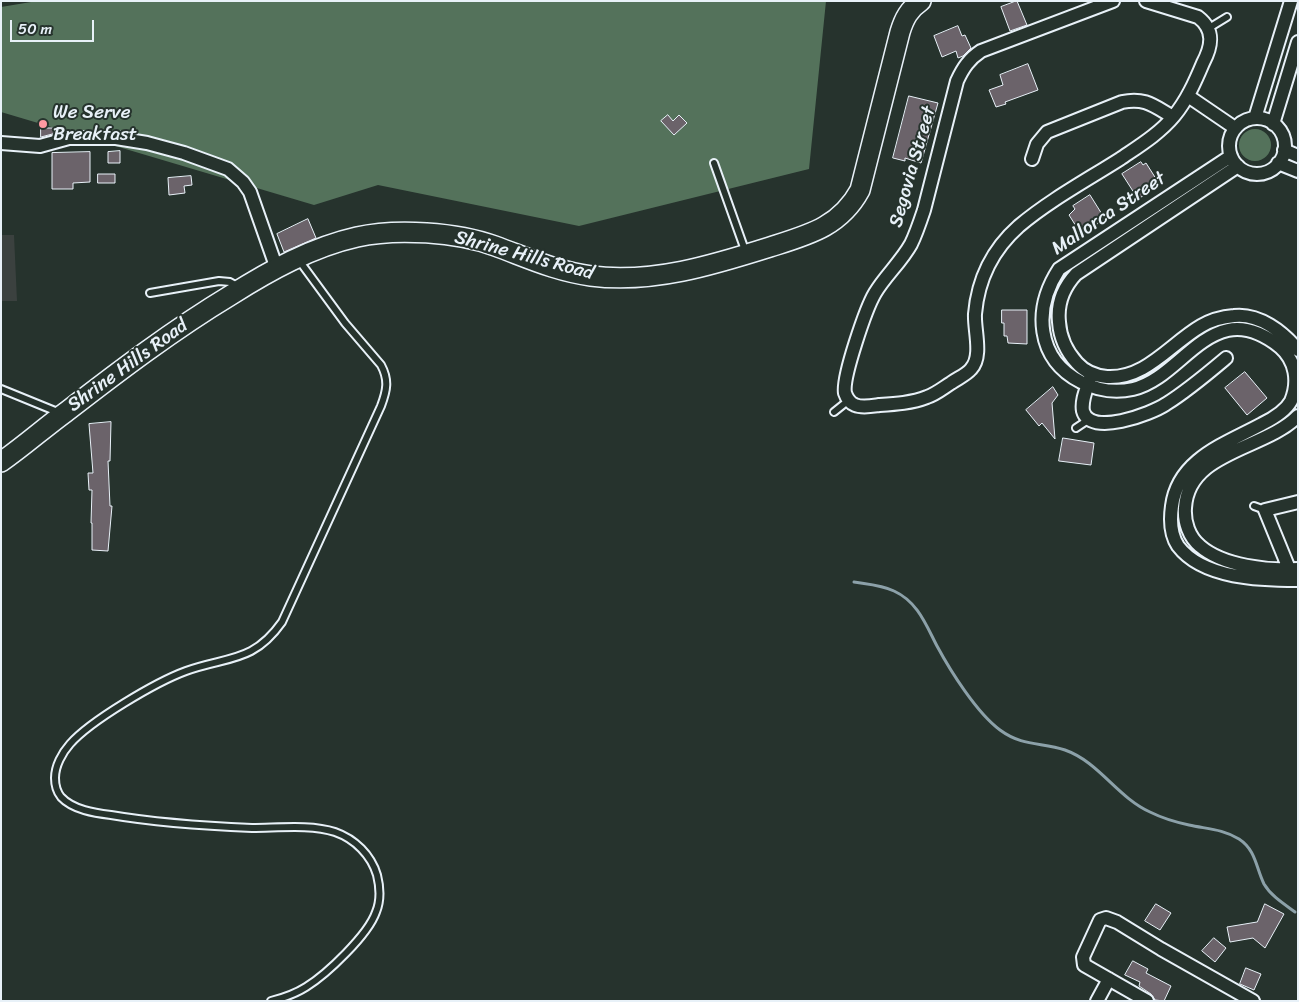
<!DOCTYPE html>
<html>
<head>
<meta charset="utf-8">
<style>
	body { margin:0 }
	#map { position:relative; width:1299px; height:1002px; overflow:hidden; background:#26332d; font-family:Sriracha,sans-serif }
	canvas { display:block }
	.frame { position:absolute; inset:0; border:2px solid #e8f1f8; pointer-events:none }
	.scale { position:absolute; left:10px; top:20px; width:84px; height:22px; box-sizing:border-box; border:2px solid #e8f1f8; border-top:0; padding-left:6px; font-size:15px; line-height:18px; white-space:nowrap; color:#e8f1f8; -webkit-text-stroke:4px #26332d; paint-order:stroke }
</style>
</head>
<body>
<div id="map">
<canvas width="1299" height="1002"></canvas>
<div class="frame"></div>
<div class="scale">50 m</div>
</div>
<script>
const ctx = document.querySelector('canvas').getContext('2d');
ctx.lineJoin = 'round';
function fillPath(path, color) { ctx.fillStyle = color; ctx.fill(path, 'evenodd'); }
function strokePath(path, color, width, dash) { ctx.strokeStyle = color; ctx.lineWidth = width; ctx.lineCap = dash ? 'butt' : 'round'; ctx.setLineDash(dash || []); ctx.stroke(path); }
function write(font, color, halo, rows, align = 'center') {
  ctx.font = font + ' Sriracha,sans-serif'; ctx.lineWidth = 4; ctx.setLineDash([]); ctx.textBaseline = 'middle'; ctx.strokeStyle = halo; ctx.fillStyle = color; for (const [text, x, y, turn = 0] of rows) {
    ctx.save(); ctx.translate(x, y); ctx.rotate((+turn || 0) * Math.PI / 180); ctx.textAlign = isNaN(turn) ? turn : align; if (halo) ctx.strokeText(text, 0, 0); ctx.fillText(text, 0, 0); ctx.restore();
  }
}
const built = new Path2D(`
	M1,235H14L17,301H1Z`);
const green = new Path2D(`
	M37,1H826L809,169L579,226L378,185L314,205L1,112V7Z
	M1239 145a16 16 0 1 1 32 0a16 16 0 1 1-32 0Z`);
const stream = new Path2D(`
	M854,582C866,584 882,585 894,591C918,602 926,625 937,646C951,672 977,713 1000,730C1023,747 1042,742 1065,750C1099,762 1117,797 1150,812C1162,818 1175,822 1189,825C1207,829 1223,829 1239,839C1256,850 1256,868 1264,884C1271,896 1284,904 1295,912`);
const building = new Path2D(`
	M1017,1L1027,25L1010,31L1001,7Z
	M958,26L962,36L965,35L971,48L963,56L958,58L956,51L942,57L934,36Z
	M1028,64L1038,90L1005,102L1006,104L996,107L989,90L1003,85L1000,75Z
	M909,96L938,103L921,163L905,158V161L893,158Z
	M668,115L673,121L679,115L687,123L674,135L661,121Z
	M41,128H56V133L41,137Z
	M120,151V163H108V152Z
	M90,152V182L73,183V189H52V153Z
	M1141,162L1143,165L1146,163L1160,185L1138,199L1122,174Z
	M98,174H115V183H98Z
	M191,176L192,185L184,186L185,193L169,195L168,178Z
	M1090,195L1105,219L1081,234L1069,215L1075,209L1073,206Z
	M308,219L316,238L284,252L277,234Z
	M1002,310H1027V344L1008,343L1007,336H1004V323H1002Z
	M1245,372L1267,398L1247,415L1225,388Z
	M1053,387L1058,395L1052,403L1055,439L1042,423L1039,426L1026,410Z
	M111,422L110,461H108L110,506H112L108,551L92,550V523H91L92,490H89L88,473H93L89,424Z
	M1063,438L1094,443L1091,465L1059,461Z
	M1156,904L1171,913L1160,930L1145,921Z
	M1265,904L1284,914L1265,948L1253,938L1230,942L1227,927L1257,922Z
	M1214,938L1226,948L1215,962L1202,951Z
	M1133,961L1148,969L1146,973L1171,986L1164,1001L1155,1000L1151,994L1139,986L1140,982L1125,975Z
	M1246,968L1261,974L1254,990L1240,984Z`);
const lane = new Path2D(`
	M1209,28L1227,17
	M714,163L746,253
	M150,293L219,281L230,282L239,287
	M1,389L60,413
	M834,412L849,400
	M1076,428L1088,420
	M1254,506L1265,510
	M271,1001C283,998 295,994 306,987C327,974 368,935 376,912C381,900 380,887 377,875C371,855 355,839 335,832C311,824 277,828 252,828C205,826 158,823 111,815C95,813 73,810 61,797C57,792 55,785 55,778C55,766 62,753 70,744C90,721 156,682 186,671C228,656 253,663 282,622L381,406C387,390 389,380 381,365L345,323L298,259`);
const street = new Path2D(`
	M1113,1L981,51C969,59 963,68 957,81L924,210C920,222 916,234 911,244C901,262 885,276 875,293C866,308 842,378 845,393C847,399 850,403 855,405C862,408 872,406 879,405C895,404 912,403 927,397C936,394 943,388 951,383C958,378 966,375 971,369C983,356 974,330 975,314C978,279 993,249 1019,226C1050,200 1087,180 1120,159C1139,146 1159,134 1174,116C1187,100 1195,82 1203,63C1212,46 1215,30 1198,17L1146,1
	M1188,96L1235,128
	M1255,118L1291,1
	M1229 146a28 28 0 1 1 56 0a28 28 0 1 1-56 0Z
	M1273,124L1298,42
	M1,143L40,146L69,138H116L147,143L184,153L228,169L243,182L250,192L277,269
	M1284,150L1298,156
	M1231,156L1059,269C1033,309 1036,359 1081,382C1097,390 1115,393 1133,389C1170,380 1192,338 1228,330C1248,326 1265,335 1280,347C1296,361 1299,382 1291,401C1285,412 1272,419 1262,424C1225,444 1178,459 1172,506C1170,520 1170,534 1178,546C1203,579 1261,580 1298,580
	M1032,159L1037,144L1047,132L1122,102C1145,97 1154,106 1173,117
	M1278,163L1298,171
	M1238,166L1076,274C1063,288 1057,303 1059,322C1060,337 1067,352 1077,363C1085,372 1095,376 1107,377C1146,379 1170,344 1201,326C1211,320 1222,317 1234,316C1259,313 1283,332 1298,350
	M1090,378C1087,388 1081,400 1083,411C1090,437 1151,414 1166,404C1187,391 1207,374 1226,358
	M1298,416C1265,450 1188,451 1185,508C1184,522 1189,537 1200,546C1223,566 1268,571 1298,569
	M1292,576L1265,510L1298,502
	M1097,1001L1109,979
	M1147,1001L1084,965L1083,957L1100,920L1106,918L1117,922L1161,949L1253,1001`);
const secondary = new Path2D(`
	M1,462C24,446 44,428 66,412C119,371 173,330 231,295C269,271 312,247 357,237C396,228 457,232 495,246C528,258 555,271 591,276C652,284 713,265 770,247C808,235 840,227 860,190L900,32C904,19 909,9 921,1`);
const markers = [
	[43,124,5,"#ff9aa2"]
];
const poiNames = [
	["We Serve",53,113],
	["Breakfast",53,135]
];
const streetNames = [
	["Segovia Street",913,167,-74],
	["Mallorca Street",1109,214,-34],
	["Shrine Hills Road",524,256,15],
	["Shrine Hills Road",128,366,-36]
];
fillPath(built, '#3b413f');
fillPath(green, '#54725b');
strokePath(stream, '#8ca1a9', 3);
fillPath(building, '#6b636a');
strokePath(building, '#e8f1f8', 1);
strokePath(lane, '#e8f1f8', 10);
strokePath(street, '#e8f1f8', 16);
strokePath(secondary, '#e8f1f8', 22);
strokePath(lane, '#26332d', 6);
strokePath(street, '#26332d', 12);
strokePath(secondary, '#26332d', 19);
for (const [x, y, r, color] of markers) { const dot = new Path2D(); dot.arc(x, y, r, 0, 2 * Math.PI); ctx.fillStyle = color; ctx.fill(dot); strokePath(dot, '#26332d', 2); }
write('19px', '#e8f1f8', '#26332d', poiNames, 'left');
write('19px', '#e8f1f8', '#26332d', streetNames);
</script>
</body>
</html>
